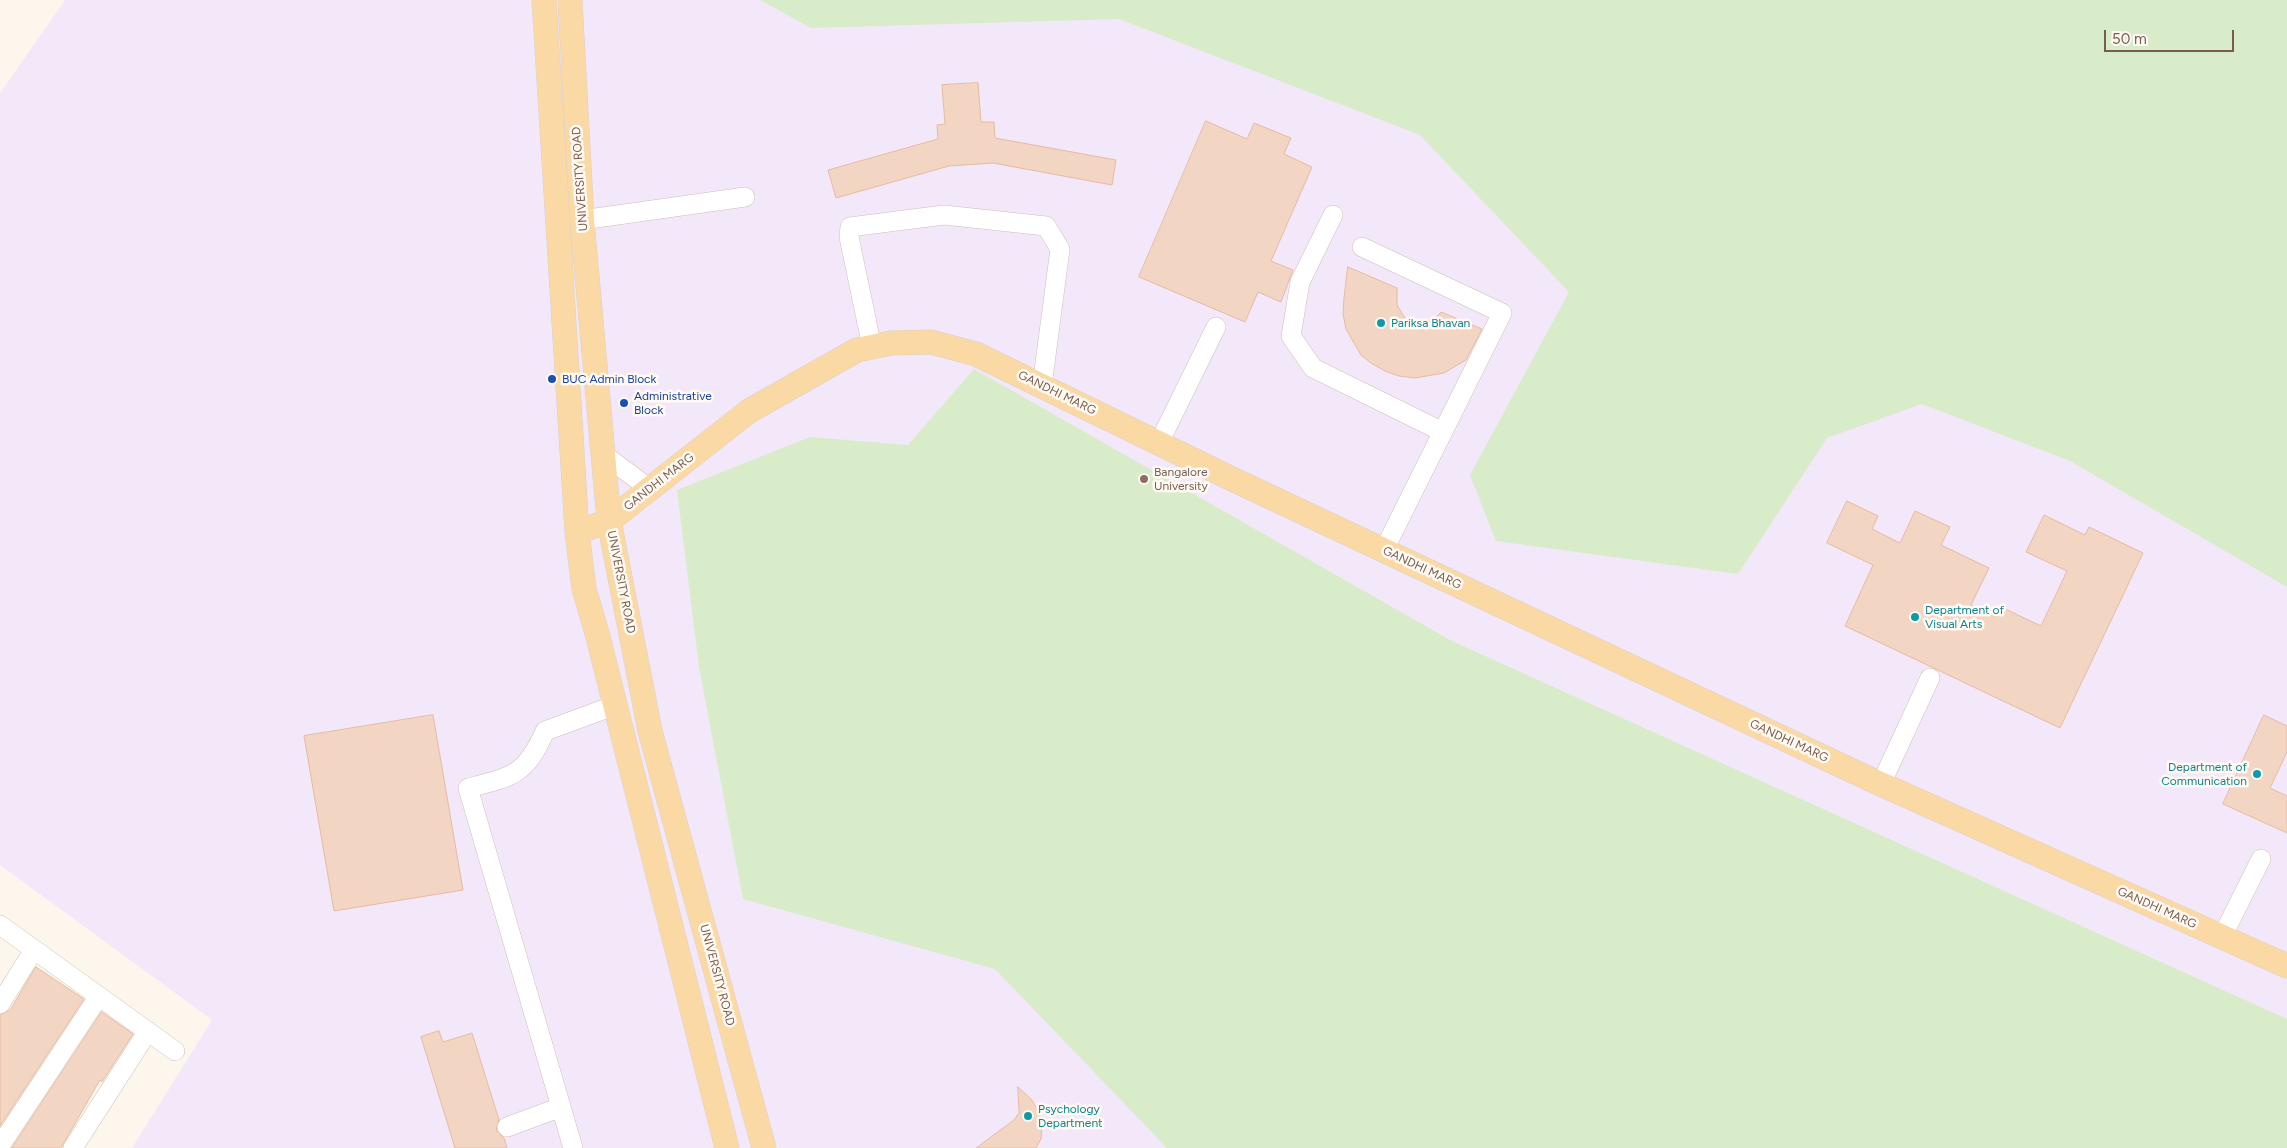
<!DOCTYPE html>
<html>
<head>
<meta charset="utf-8">
<style>
	body { margin:0 }
	#map { position:relative; width:2287px; height:1148px; overflow:hidden; background:#fdf6ec; font-family:Figtree,sans-serif }
	canvas { display:block }
	.scale { position:absolute; left:2104px; top:30px; width:130px; height:22px; box-sizing:border-box; border:2px solid #7a5c4d; border-top:0; padding-left:6px; font-size:15px; line-height:18px; white-space:nowrap; color:#7a5c4d; -webkit-text-stroke:4px #fffaf3; paint-order:stroke }
</style>
</head>
<body>
<div id="map">
<canvas width="2287" height="1148"></canvas>
<div class="scale">50 m</div>
</div>
<script>
const ctx = document.querySelector('canvas').getContext('2d');
ctx.lineJoin = 'round';
function fillPath(path, color) { ctx.fillStyle = color; ctx.fill(path, 'evenodd'); }
function strokePath(path, color, width, dash) { ctx.strokeStyle = color; ctx.lineWidth = width; ctx.lineCap = dash ? 'butt' : 'round'; ctx.setLineDash(dash || []); ctx.stroke(path); }
function write(font, color, halo, rows, align = 'center') {
  ctx.font = font + ' Figtree,sans-serif'; ctx.lineWidth = 5; ctx.setLineDash([]); ctx.textBaseline = 'middle'; ctx.strokeStyle = halo; ctx.fillStyle = color; for (const [text, x, y, turn = 0] of rows) {
    ctx.save(); ctx.translate(x, y); ctx.rotate((+turn || 0) * Math.PI / 180); ctx.textAlign = isNaN(turn) ? turn : align; if (halo) ctx.strokeText(text, 0, 0); ctx.fillText(text, 0, 0); ctx.restore();
  }
}
const education = new Path2D(`
	M65,0H2287V1148H132L212,1020L0,865V93Z`);
const green = new Path2D(`
	M760,0H2287V587L2070,461L1922,404L1827,438L1738,574L1496,541L1470,475L1569,292L1420,135L1119,19L811,28Z
	M974,369L1452,641L2287,1019V1148H1167L995,969L743,899L699,667L677,490L810,437L908,445Z`);
const building = new Path2D(`
	M978,83L981,122H994L995,138L1116,160L1112,185L993,163L949,166L836,198L828,170L938,139L937,125L945,124L942,85Z
	M1206,121L1247,139L1254,123L1291,138L1284,154L1312,167L1271,261L1293,270L1281,302L1258,292L1245,322L1139,277Z
	M1348,267L1397,288V305L1406,320L1422,324L1434,320L1441,312L1482,329L1466,360L1444,373L1415,378L1399,376L1385,371L1371,363L1361,355L1346,329L1343,314L1344,298Z
	M1847,501L1878,516L1872,529L1900,543L1915,511L1950,527L1941,545L1989,568L1971,605L1996,617L2001,607L2041,626L2067,571L2026,552L2044,515L2085,535L2089,527L2143,553L2060,728L1845,626L1873,565L1827,543Z
	M433,715L463,890L334,911L304,736Z
	M2264,715L2287,726V752L2270,788L2287,796V833L2223,804Z
	M36,967L84,999L0,1126V1015L10,1010Z
	M102,1012L133,1034L102,1082L100,1080L61,1148H12Z
	M439,1031L443,1042L472,1033L499,1120L496,1130L504,1138L507,1148H455L421,1037Z
	M1018,1087L1031,1099L1039,1112L1042,1128L1041,1139L1036,1148H976L1014,1120L1019,1113Z`);
const minor = new Path2D(`
	M1333,215L1300,282L1291,336L1313,368L1443,432
	M582,220L745,197
	M1362,247L1502,313L1384,550
	M872,347L849,237L850,227L944,215L1046,226L1060,249L1042,386
	M1159,443L1216,327
	M603,454L650,489
	M1881,784L1930,678
	M0,925L175,1051
	M2222,937L2261,859
	M0,1004L34,950
	M507,1127L561,1107
	M0,1146L99,996
	M73,1148L148,1031
	M573,1148L468,788C512,777 526,775 545,731L616,705`);
const major = new Path2D(`
	M544,0L577,532L584,589L597,633L727,1148
	M570,0L582,220L609,521L650,731L764,1148
	M577,532L609,521L749,411L857,350L891,343L931,342L976,354L1230,478L1874,781L2287,966`);
const markers = [
	[1381,323,5,"#0f9aa8"],
	[552,379,5,"#1a4fb4"],
	[624,403,5,"#1a4fb4"],
	[1144,479,5,"#8d6e63"],
	[1915,617,5,"#0f9aa8"],
	[2257,774,5,"#0f9aa8"],
	[1028,1116,5,"#0f9aa8"]
];
const streetNames = [
	["UNIVERSITY ROAD",580,179,-94],
	["GANDHI MARG",1057,393,26],
	["GANDHI MARG",659,482,-38],
	["GANDHI MARG",1422,568,25],
	["UNIVERSITY ROAD",621,582,79],
	["GANDHI MARG",1789,741,25],
	["GANDHI MARG",2157,908,24],
	["UNIVERSITY ROAD",717,975,75]
];
const cultureNames = [
	["Pariksa Bhavan",1391,323],
	["Department of",1925,610],
	["Visual Arts",1925,624],
	["Department of",2247,767,"right"],
	["Communication",2247,781,"right"],
	["Psychology",1038,1109],
	["Department",1038,1123]
];
const transitNames = [
	["BUC Admin Block",562,379],
	["Administrative",634,396],
	["Block",634,410]
];
const educationNames = [
	["Bangalore",1154,472],
	["University",1154,486]
];
fillPath(education, '#f3e8fa');
fillPath(green, '#d8ecc9');
fillPath(building, '#f3d5c3');
strokePath(building, '#e6bba3', 1);
strokePath(minor, '#d1beb0', 20);
strokePath(major, '#dad1cd', 25);
strokePath(minor, '#fff', 19);
strokePath(major, '#fbd9a5', 24);
for (const [x, y, r, color] of markers) { const dot = new Path2D(); dot.arc(x, y, r, 0, 2 * Math.PI); ctx.fillStyle = color; ctx.fill(dot); strokePath(dot, '#fffaf3', 2); }
write('12px', '#7a5c4d', '#fffaf3', streetNames);
write('12px', '#0d838f', '#fffaf3', cultureNames, 'left');
write('12px', '#164399', '#fffaf3', transitNames, 'left');
write('12px', '#785e54', '#fffaf3', educationNames, 'left');
</script>
</body>
</html>
